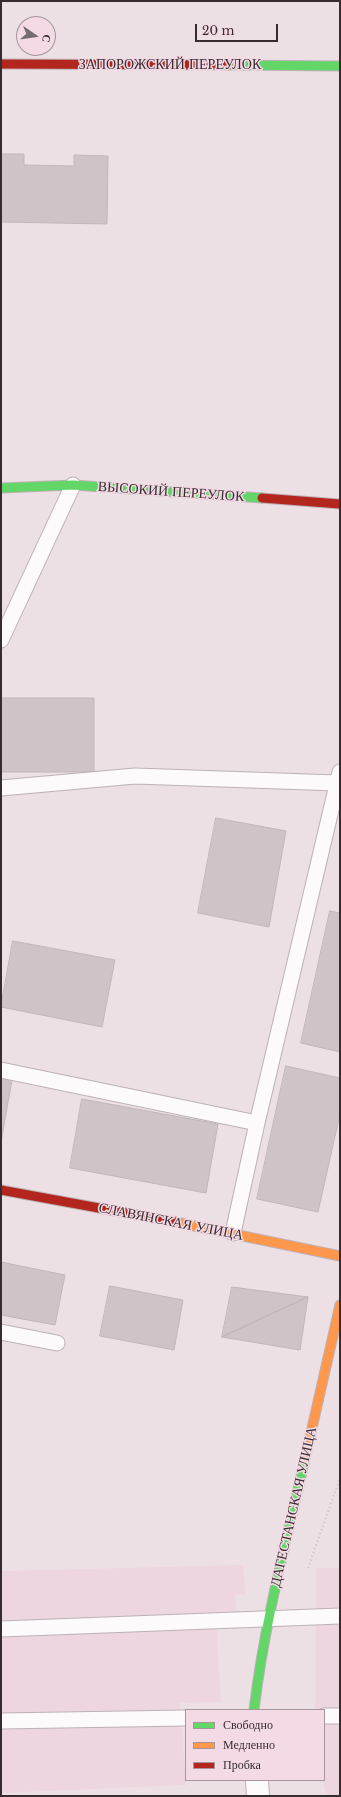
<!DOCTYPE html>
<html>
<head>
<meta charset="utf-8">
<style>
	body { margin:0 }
	#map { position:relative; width:341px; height:1797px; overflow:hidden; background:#ede0e5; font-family:"Libre Baskerville",serif }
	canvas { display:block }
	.frame { position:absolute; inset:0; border:2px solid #362c30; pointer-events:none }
	.legend { position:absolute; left:185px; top:1709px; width:140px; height:72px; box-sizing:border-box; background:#f3dae4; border:1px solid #a7949c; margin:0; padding:5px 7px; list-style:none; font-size:12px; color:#362c30 }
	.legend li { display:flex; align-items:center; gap:8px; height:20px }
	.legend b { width:20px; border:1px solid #a7949c }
	.north { position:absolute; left:16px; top:16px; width:40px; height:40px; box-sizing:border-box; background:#f3dae4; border:1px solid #a7949c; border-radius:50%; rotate:103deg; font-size:11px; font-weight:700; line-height:16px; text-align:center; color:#362c30 }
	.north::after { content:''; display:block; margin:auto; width:14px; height:18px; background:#766b6f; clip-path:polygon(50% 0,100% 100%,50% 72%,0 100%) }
	.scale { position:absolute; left:195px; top:24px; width:83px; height:18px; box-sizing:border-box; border:2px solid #362c30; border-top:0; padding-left:5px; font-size:12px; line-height:14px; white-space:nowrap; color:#362c30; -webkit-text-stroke:3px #f3dae4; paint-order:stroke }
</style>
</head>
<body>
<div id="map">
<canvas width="341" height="1797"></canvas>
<div class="frame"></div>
<ul class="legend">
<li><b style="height:5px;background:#63d668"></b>Свободно</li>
<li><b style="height:5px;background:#ff974d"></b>Медленно</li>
<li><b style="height:5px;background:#b3261e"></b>Пробка</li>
</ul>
<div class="north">С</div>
<div class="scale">20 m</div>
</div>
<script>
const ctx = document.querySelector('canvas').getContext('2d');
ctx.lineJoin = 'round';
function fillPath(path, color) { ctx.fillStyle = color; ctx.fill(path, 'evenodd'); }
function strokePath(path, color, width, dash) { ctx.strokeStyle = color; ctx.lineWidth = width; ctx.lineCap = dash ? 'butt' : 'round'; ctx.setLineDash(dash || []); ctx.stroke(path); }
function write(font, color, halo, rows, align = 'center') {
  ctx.font = font + ' "Libre Baskerville",serif'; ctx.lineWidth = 3; ctx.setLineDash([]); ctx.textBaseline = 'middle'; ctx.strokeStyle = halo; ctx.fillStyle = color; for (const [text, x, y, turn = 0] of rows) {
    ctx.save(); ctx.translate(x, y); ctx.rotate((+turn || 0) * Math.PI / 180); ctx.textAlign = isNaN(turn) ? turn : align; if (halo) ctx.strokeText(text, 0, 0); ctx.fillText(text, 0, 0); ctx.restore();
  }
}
const built = new Path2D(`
	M243,1565L246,1594L235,1595L237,1615L216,1616L221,1702L180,1703L186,1785L1,1793V1571Z
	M316,1568H340V1796H327L322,1780H324V1710H315Z`);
const building = new Path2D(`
	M1,154H24V165L74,166V155L108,156L107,224L1,222Z
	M1,698H94V772H1Z
	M216,818L286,831L269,927L198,913Z
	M330,911L340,913V1052L301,1043Z
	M13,941L115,960L102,1027L1,1007Z
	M286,1066L340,1078V1114L318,1212L257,1199Z
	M1,1078L12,1080L1,1142Z
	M82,1099L218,1124L206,1193L70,1168Z
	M1,1262L65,1275L55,1325L1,1315Z
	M110,1286L183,1300L174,1350L100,1336Z
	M232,1287L308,1297L222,1337Z
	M308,1297L300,1350L222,1337Z`);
const path = new Path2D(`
	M308,1568L340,1478`);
const lane = new Path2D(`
	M1,640L73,485
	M1,788L135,776L337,783
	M1,1070L257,1123
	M233,1233L257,1123L340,772
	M1,1332L57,1343
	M1,1629L340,1616
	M324,1716H340
	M1,1721L186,1718`);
const street = new Path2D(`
	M257,1780L258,1796`);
const fast = new Path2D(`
	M228,65L340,66
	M1,488L73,485L262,498
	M254,1710C264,1625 286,1542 305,1459`);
const slow = new Path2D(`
	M175,1222L340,1256
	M305,1459L340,1305`);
const jam = new Path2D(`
	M1,64L228,65
	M262,498L340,504
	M1,1190L175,1222`);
const streetNames = [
	["ЗАПОРОЖСКИЙ ПЕРЕУЛОК",170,65],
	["ВЫСОКИЙ ПЕРЕУЛОК",171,492,4],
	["СЛАВЯНСКАЯ УЛИЦА",171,1222,11],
	["ДАГЕСТАНСКАЯ УЛИЦА",294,1507,-77]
];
fillPath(built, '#eed6e0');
fillPath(building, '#cec3c7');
strokePath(building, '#c0b6ba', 1);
strokePath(lane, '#bcb1b6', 17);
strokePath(street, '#bcb1b6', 24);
strokePath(fast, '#bcb1b6', 11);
strokePath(slow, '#bcb1b6', 11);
strokePath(jam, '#bcb1b6', 11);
strokePath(path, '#c7c2c4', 2.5, [1, 3]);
strokePath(lane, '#fcfafb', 15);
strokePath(street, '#fcfafb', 22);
strokePath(fast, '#63d668', 9);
strokePath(slow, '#ff974d', 9);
strokePath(jam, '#b3261e', 9);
write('14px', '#362c30', '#f3dae4', streetNames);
</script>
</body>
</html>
